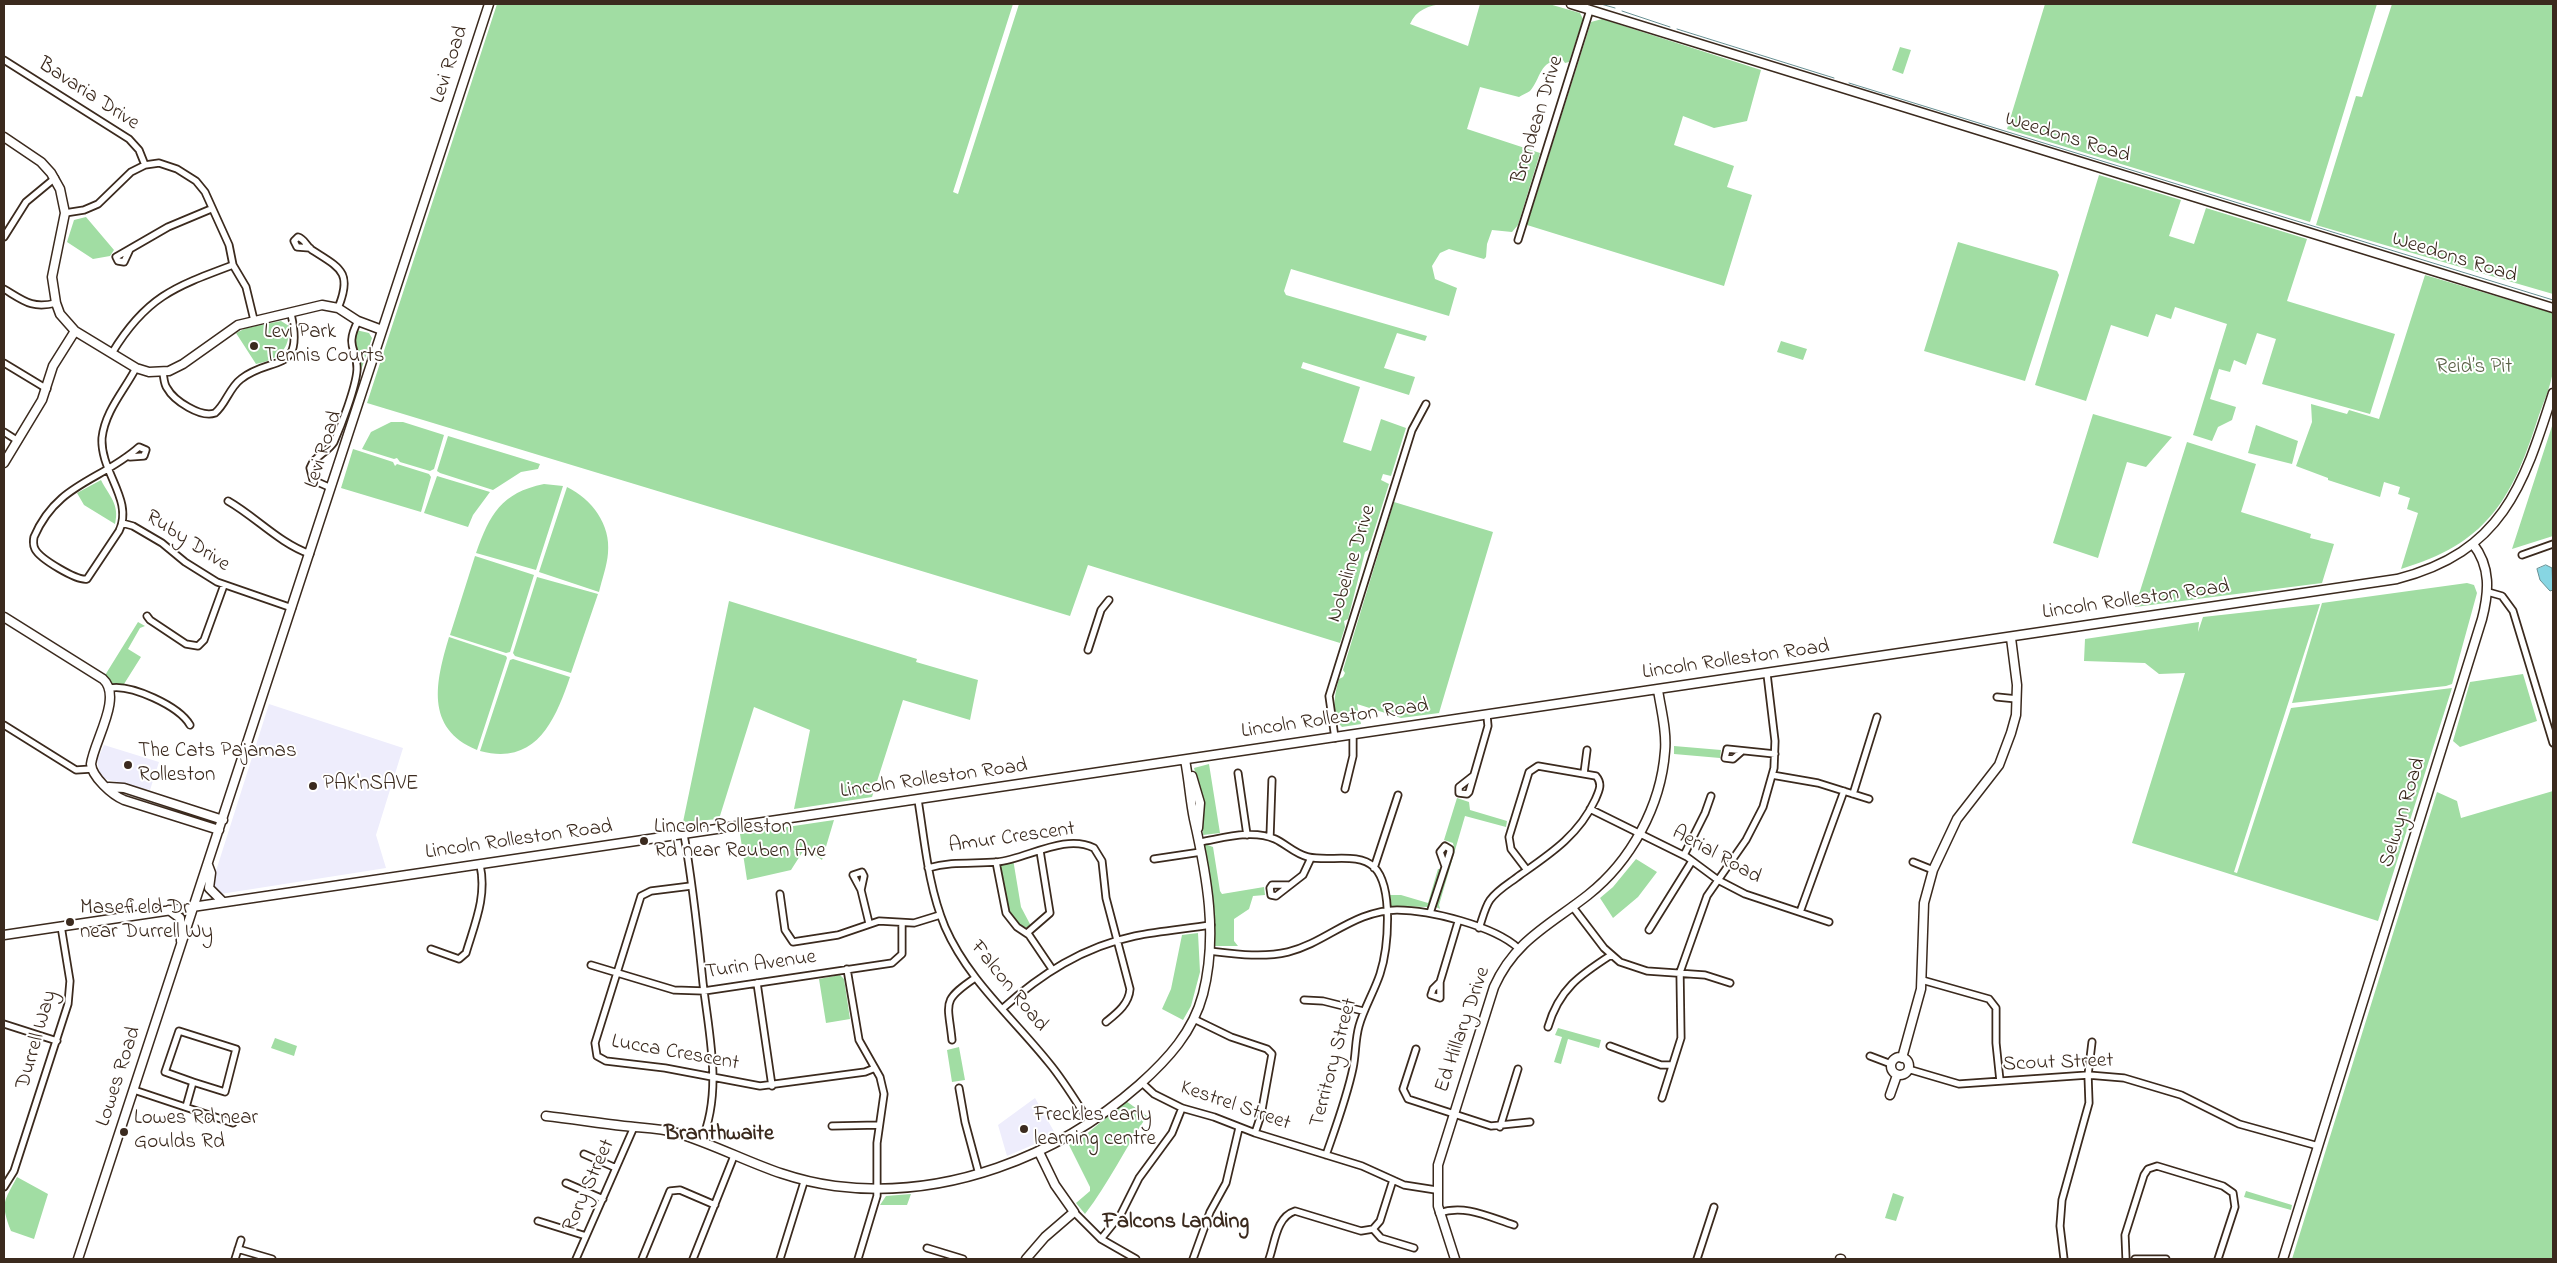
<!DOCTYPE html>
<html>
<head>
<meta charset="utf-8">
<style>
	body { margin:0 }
	#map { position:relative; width:2557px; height:1263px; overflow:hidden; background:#fff; font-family:"Indie Flower",sans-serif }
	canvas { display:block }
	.frame { position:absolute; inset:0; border:5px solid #3b2a1e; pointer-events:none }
</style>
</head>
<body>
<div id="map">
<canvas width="2557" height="1263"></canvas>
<div class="frame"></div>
</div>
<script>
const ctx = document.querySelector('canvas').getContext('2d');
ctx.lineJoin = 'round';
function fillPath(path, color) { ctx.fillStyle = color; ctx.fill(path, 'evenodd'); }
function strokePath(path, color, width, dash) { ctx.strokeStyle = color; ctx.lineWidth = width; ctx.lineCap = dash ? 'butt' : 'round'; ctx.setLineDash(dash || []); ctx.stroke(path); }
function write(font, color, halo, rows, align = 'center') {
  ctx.font = font + ' "Indie Flower",sans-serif'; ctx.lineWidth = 4; ctx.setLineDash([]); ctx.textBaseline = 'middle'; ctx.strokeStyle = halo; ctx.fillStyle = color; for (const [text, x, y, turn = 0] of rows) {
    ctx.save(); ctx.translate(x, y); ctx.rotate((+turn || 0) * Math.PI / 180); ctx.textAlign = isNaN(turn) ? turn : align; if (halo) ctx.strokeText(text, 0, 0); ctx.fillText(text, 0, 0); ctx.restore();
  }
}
const built = new Path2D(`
	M269,704L403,748L376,835L386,868L208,896Z
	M104,745L159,762L150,790L105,779L100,773L97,761Z
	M1035,1098L1056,1135L1007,1156L998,1125Z`);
const green = new Path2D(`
	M497,4H1013L953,192L958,194L1019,4H1444C1429,5 1416,10 1410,24L1468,46L1480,4H1549L1580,13L1583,19L1569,62L1565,63L1563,60C1539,59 1541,79 1530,91C1527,93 1522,95 1519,97L1480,87L1467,129L1540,153L1518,225L1512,232L1492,230L1487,244L1486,257L1484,259L1449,249L1440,253L1432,266L1435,279L1457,288L1449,316L1291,269L1284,291L1286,295L1427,336L1425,341L1397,333L1384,368L1415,377L1409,395L1303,362L1301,368L1360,387L1343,442L1371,451L1381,419L1406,428L1391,476L1383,474L1381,480L1389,484L1368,550L1365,552L1348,619L1344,621L1345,627L1340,643L1088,565L1070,616L367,403Z
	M2045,4H2377L2310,222L2007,129Z
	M2392,4H2553V294L2316,225L2356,96L2362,97Z
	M1602,19L1761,70L1747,121L1714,128L1683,116L1674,145L1734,166L1727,187L1752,195L1724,286L1527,225L1591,22Z
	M1900,47L1911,50L1903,74L1892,70Z
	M2099,175L2181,200L2169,236L2194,244L2206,208L2307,239L2287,301L2395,334L2370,414L2262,384L2276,339L2257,333L2246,365L2234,360L2230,372L2219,369L2210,399L2236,407L2232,420L2218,427L2212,441L2193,435L2227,324L2175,307L2171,319L2156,314L2148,337L2111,325L2086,401L2035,385Z
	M86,217L114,250L110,256L93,259L67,242L74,220Z
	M1958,242L2057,271L2059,275L2025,381L1924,351Z
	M2425,275L2553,313C2553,331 2556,352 2553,370C2551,387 2542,405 2537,421C2511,502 2485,544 2401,569L2418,513L2407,509L2410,498L2398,494L2400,487L2384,482L2380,497L2328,480V478L2296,466L2312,422L2311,404L2347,414L2349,410L2379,419Z
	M281,321L289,326C290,350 279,359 256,364L236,333L246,328Z
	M356,330L369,333L372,338L359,376C360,360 349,346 356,330Z
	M1781,341L1807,349L1803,360L1777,352Z
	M2093,414L2172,437L2146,467L2127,462L2098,558L2053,543Z
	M391,422H403L444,435L434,469L430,471L400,462L397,458L394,459L362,449L371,432Z
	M2553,423V536L2512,549Z
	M2256,425L2298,441L2292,464L2248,453Z
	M448,436L540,464L538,469L521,472L493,490L440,473L437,471Z
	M2187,442L2256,464L2241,512L2311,534L2310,538L2334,544L2322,583L2135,607Z
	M353,449L393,462L395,466L397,464L429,474L431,477L421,512L341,488Z
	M437,476L490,492L473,515L468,527L424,513Z
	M101,480C109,496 120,504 115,524L84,505L77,493Z
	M544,484L563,486L536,570L476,553C490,514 501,493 544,484Z
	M567,487C592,499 611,525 608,553C607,566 602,579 599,592L539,572Z
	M1394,502L1493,532L1439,713L1401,718L1357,704L1361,724L1342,727C1330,716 1335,692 1339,679L1343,677L1345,673L1343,670Z
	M475,556L534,575L510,652L506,653L450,635Z
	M537,577L598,594L571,673L515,656L513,653Z
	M2467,583L2474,585L2477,593L2452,684L2446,686L2292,703L2322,603Z
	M729,601L917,659L916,662L978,680L970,720L903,700L872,797L794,809L810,730L754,707L719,819L683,822Z
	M2320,604L2234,872L2237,873L2291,708L2452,688L2378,921L2132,843L2185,673L2159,674L2145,663L2084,661L2085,639L2199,622L2198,632L2203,617Z
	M138,622L145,626L140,628L128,649L141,657L124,684H112L105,676L107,672Z
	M449,637L506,656L507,658L477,750C424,728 436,681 449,637Z
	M513,659L570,677C555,721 536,766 480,751L510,660Z
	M2523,674L2537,721L2460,747L2453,741L2470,682Z
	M1674,746L1721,750L1720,758L1674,754Z
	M1209,764L1220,833L1203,835L1202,799L1194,768Z
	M2553,791V1259H2292L2437,792L2457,801L2461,818Z
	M1457,798L1469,802L1470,810L1507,821L1506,827L1465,816L1439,905L1440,909L1436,907L1454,848L1453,843L1444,840Z
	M834,820L822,860L805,848L791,870L747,880L740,834Z
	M1200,842L1213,847L1220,891L1222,894L1264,887L1265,895L1253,896L1249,909L1234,919V941L1238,946H1215L1214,912Z
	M1013,859L1021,907L1031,926L1027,928C1004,920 999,882 1000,861Z
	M1636,859L1657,872L1638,897L1613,918L1600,898L1613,887Z
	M1438,869H1441L1429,907L1391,906L1390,895H1401L1428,903Z
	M1198,933L1200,972L1191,1006L1183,1020L1162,1009L1171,989L1182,935Z
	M840,975L844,979L850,1019L826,1023L819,979Z
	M1558,1028L1601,1040L1599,1048L1568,1039L1561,1064L1554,1062L1562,1037L1555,1035Z
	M275,1038L297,1046L294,1056L271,1048Z
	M959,1047L965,1080L952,1082L947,1050Z
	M1126,1101L1147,1116C1125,1148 1109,1183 1085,1214L1076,1203L1090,1191V1187L1069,1145L1077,1142Z
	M17,1177L48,1194L34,1239L11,1231C0,1202 4,1202 17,1177Z
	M2246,1191L2292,1205L2291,1210L2244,1197Z
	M1893,1193L1904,1197L1896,1221L1885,1218Z
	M911,1194L907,1205H880L886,1196Z`);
const water = new Path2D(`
	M2546,565L2552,568L2553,590L2550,591L2540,580L2537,569Z`);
const stream = new Path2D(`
	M1601,4L1615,8
	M1622,11L1670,27
	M1677,29L1834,78
	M1849,83L2553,300`);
const street = new Path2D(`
	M4,60L129,139L139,150L145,165
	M65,213L84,210L98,204L131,172L145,165L159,163L177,169L196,181L205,192L229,245L233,265L246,287L254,320
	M4,237L26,202L55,178
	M1518,240L1590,10
	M310,248L297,247L294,241L298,237C305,239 306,246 312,250C340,268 353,272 338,308
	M130,249L124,262L118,261L116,257L168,227L211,209
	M4,289C24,301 32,309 56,303
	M112,353C146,297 174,287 233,265
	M4,363L47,389
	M163,373C164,378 164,384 167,388C174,401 201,418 215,413C226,404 229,388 241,379C271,355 305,375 291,314
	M4,432L18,441
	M130,457L144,456L146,450L139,447C101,481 57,483 34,537C33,542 33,545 35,549C40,559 77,581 87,579L119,531C134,500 100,472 102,438C105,411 124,391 136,368
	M331,488L313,480L310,468C314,456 327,453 334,442C341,426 356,387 357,370C358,348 344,348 358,321
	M228,501C256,517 279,543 310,554
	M122,523L133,526L162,543L185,562L217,582L292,608
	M2522,555L2553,544
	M2488,592L2502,596L2513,611L2553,743
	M147,616L150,620L186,644L198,646L204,640L224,585
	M1088,650L1101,610L1109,600
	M110,688C131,684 179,706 190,725
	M1997,697L2017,699
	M4,725L76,770L92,769
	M1335,738L1329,696L1412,430L1426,404
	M1741,752L1733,759L1725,758L1727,749L1775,754
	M1238,773L1247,835
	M1584,773L1587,750
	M1772,775L1818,783L1869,799
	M1473,776L1459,787V793L1467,794L1469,792L1488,726L1487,716
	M1345,789L1353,756V736
	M1853,794L1877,717
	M918,800C925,843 928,886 945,927C968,980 1013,1018 1049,1063C1064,1081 1077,1103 1090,1123
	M1590,809L1687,857L1718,880L1745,894L1829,922
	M684,835C693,884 698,934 703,983C709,1035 723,1092 701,1142
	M1270,837L1272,780
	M1200,842C1224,838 1252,829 1275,839C1286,844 1295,854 1308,857C1329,862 1358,852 1374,867C1394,887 1388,949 1380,974C1374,992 1364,1008 1359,1026C1355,1040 1356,1054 1353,1068C1347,1097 1336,1126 1326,1155
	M1684,855L1705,813L1711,796
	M1154,859L1201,852
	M996,862L1006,913L1017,927L1029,935L1052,969
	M1913,862L1933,870
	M928,868C953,861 972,864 997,862C1027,859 1065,833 1094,848L1102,861L1106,898L1130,989C1129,1004 1117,1013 1106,1022
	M1374,868L1398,795
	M1288,885H1272L1270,888L1271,895L1276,896L1303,875L1311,858
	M691,886L651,891L641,896L595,1043L597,1056L606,1061L665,1068L760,1086L865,1072L875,1068
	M861,890L864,876L862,872L853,875L861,890L869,923
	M780,894L785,930L793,942L838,935L879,921L914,923L940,915
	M1572,906L1604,948L1620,962L1647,971L1705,975L1730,983
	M1800,912L1844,791
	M1430,913L1450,852V849L1445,846L1440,852L1445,866
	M1479,928C1482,920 1485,907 1490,900C1498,889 1510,883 1520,875C1550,854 1579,835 1595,800C1599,791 1603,784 1596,776L1538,766L1529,772L1509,837L1511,849L1527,870
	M1649,930L1692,861
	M1027,933L1050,913L1040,851
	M431,949L459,959L466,953C475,923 487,896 480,865
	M1209,951C1235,954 1262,958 1288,952C1316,945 1337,927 1363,917C1374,913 1386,910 1397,910C1430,910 1494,926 1518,948
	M591,965L674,990L704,991L892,963L902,954V923
	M847,969L859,1040L880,1077L884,1094L877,1143V1196L858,1259
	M1922,980L1989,999L1996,1008V1043L2000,1081
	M1440,982L1433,989L1431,995L1440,998V982L1458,922
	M757,983L772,1086
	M1304,1000L1323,1001L1363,1011
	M1002,1009C1041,974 1083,947 1135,936C1160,931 1185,929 1211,925
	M1194,1019L1231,1037L1267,1049L1272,1054L1261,1115L1255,1133
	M4,1024L57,1041
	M1548,1027C1559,989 1580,975 1611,955
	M952,1040C948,1002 941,1001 975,978
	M1610,1046L1661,1065H1672
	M1416,1049L1403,1089L1408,1099L1491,1126L1530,1122
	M1870,1056L1891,1064
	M1908,1069L1959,1084L2088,1075L2124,1078L2181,1095L2239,1124L2318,1146
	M1141,1082L1154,1094L1182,1108L1214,1117L1255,1133L1362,1166L1404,1185L1436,1190
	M959,1088L965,1122L979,1174
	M134,1090L233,1123
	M1662,1098L1681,1038L1680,972L1707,896L1746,840L1763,807L1774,768L1775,741L1767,674
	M186,1107L193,1082L165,1072L179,1031L236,1049L225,1092L193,1082
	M832,1126L879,1125
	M1500,1127L1518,1069
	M584,1154L616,1168
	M566,1183L603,1199
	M4,1187L14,1171L68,1004L70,981L61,926
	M1074,1212L1101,1239L1136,1259
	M1439,1213C1465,1204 1489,1217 1514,1225
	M538,1221L586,1236
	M1373,1229L1381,1238L1414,1248
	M1101,1239L1121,1214L1139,1178L1172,1133L1182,1108
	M927,1248L963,1259
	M238,1249L272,1259
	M235,1259L241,1240
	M576,1259L634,1127
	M642,1259L670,1191L680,1190L715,1205
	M693,1259L734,1156
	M780,1259L804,1182
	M1193,1259L1210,1212L1226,1183L1239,1128
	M1269,1259C1275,1243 1276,1217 1295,1211L1361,1231L1373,1229L1380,1221L1393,1180
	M1697,1259L1714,1207
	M2064,1259L2060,1226L2062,1200L2089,1103L2088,1075L2092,1042
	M2126,1259L2125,1235L2144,1175L2148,1169L2157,1166L2223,1186L2233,1193L2235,1207L2218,1259
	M2135,1259H2166`);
const secondary = new Path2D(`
	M1571,4L2553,308
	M4,137L41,162L51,173L60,189L65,213L52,277L56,303L60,314L75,331L136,368L149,372L169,371L183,364L238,325L322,305L338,308L358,321L382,330
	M4,463L42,400L53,366L75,331
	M4,617L103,679C123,697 94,741 91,764C92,777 112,795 124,800L219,830
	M1192,776L1200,803L1198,828
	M109,787L124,788L223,820
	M208,865L211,873L209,888L223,902
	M169,910L180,918L181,941
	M4,935L2397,579C2502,552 2523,487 2553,393
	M1891 1066a9 9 0 1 1 18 0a9 9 0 1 1-18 0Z
	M1902,1058L1921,989L1924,903L1933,870L1957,819L1999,765L2011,733L2016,715L2017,685L2011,638
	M1890,1095L1897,1075
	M546,1116C572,1119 598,1123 624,1126C642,1128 660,1128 677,1133C734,1151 773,1178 835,1186C945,1200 1057,1157 1139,1085C1168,1059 1193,1032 1203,994C1218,936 1207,876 1194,819C1190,800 1189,780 1185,760
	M78,1259L489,4
	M1026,1259L1045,1237L1074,1212L1055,1185L1039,1152
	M1455,1259L1438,1206V1165L1494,987C1515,940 1550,925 1588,895C1631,861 1661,806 1665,751C1667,731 1661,710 1658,690
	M1840,1259H1841
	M2283,1259L2482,619C2489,592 2491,567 2473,544`);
const markers = [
	[254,346,5,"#3b2a1e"],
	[128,765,5,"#3b2a1e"],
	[313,786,5,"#3b2a1e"],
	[644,841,5,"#3b2a1e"],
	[70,922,5,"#3b2a1e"],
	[1024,1129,5,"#3b2a1e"],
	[124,1132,5,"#3b2a1e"]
];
const streetNames = [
	["Levi Road",451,65,-72],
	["Bavaria Drive",88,95,33],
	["Brendean Drive",1539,120,-73],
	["Weedons Road",2067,139,17],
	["Weedons Road",2454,259,17],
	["Levi Road",325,450,-72],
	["Ruby Drive",187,542,33],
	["Nobeline Drive",1353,564,-73],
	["Lincoln Rolleston Road",2136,601,-8],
	["Lincoln Rolleston Road",1736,661,-8],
	["Lincoln Rolleston Road",1335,720,-8],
	["Lincoln Rolleston Road",934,780,-8],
	["Selwyn Road",2404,813,-73],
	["Amur Crescent",1012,839,-8],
	["Lincoln Rolleston Road",519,841,-8],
	["Aerial Road",1716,856,29],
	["Turin Avenue",761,966,-8],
	["Falcon Road",1008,987,51],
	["Ed Hillary Drive",1464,1030,-71],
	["Durrell Way",38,1040,-74],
	["Lucca Crescent",675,1054,10],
	["Territory Street",1335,1063,-75],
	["Scout Street",2058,1064,-2],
	["Lowes Road",120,1077,-72],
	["Kestrel Street",1235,1107,19],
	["Rory Street",590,1186,-66]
];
const poiNames = [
	["Levi Park",264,334],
	["Tennis Courts",264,358],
	["The Cats Pajamas",138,753],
	["Rolleston",138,777],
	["PAK'nSAVE",323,786],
	["Lincoln Rolleston",654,829],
	["Rd near Reuben Ave",654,853],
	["Masefield Dr",80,910],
	["near Durrell Wy",80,934],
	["Freckles early",1034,1117],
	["learning centre",1034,1141],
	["Lowes Rd near",134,1120],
	["Goulds Rd",134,1144]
];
const parkNames = [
	["Reid’s Pit",2474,369]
];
const neighbourhoodNames = [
	["Branthwaite",719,1135],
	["Falcons Landing",1176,1223]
];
fillPath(built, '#eeedfc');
fillPath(green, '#a1dda3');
fillPath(water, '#87d6e3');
strokePath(water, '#699194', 1);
strokePath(stream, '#699194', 1);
strokePath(street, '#3b2a1e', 9);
strokePath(secondary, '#3b2a1e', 11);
strokePath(street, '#fff', 5.5);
strokePath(secondary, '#fff', 8);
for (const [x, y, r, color] of markers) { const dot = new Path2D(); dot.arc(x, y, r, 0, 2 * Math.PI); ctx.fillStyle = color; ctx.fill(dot); strokePath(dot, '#fff', 2); }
write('21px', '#3b2a1e', '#fff', streetNames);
write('21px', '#3b2a1e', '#fff', poiNames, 'left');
write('21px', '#5a6046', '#fff', parkNames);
write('bold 22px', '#3b2a1e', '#fff', neighbourhoodNames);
</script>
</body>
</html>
